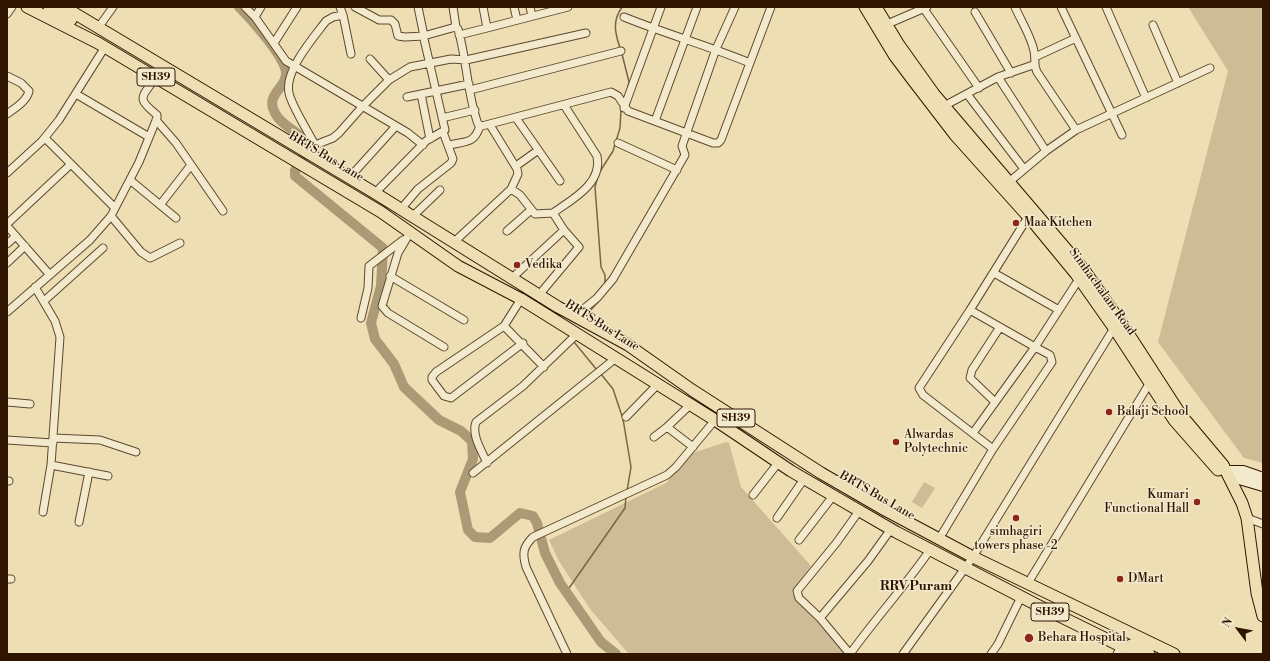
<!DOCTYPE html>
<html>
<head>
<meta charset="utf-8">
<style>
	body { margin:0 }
	#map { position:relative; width:1270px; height:661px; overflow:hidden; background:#eddeb3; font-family:"Libre Bodoni",serif }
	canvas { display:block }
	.frame { position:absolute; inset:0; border:8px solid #2f1500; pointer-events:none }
	.north { position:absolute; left:1218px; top:609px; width:40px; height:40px; -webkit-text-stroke:3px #f3eace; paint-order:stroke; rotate:302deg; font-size:11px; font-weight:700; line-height:16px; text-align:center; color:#2f1500 }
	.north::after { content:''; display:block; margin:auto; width:14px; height:18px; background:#2f1500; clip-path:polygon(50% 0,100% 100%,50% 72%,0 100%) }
</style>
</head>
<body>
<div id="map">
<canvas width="1270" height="661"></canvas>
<div class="frame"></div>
<div class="north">N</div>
</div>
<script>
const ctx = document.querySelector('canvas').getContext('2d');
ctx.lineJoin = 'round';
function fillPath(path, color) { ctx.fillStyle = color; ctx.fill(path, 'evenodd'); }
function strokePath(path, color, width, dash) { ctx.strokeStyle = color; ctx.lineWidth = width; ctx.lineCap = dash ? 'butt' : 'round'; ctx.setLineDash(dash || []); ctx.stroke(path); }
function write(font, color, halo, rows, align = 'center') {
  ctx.font = font + ' "Libre Bodoni",serif'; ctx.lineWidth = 3; ctx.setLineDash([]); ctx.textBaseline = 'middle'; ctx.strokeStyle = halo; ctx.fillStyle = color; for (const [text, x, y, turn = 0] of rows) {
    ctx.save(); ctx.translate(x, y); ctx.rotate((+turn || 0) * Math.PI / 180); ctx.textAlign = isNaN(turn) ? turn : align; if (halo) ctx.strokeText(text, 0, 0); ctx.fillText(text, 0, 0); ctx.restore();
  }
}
const green = new Path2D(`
	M1188,7H1263V463L1244,458L1158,342L1228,71Z
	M726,442L729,443L741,487L811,566L792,593L846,654H629L590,609L559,561L549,540L666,483L693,453Z
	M924,482L935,488L922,508L912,502Z`);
const stream = new Path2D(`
	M620,48C615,33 612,21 622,7
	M622,54L629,82L628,87
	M599,173L613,151L620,128L621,110
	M598,176L595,187L601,267L605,275V283
	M589,312L599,301
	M574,342L597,370
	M601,374L613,389L623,419L631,467L627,491
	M567,591L625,508L626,497`);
const river = new Path2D(`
	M239,7C251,19 284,56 286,72C288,88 264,94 275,113C281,126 303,134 311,146L295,170V176L383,248L381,286L371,323L375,339L394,364L404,387L439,420L461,431L472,441L473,459L460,492L468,530L475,537L490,538L520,513L533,516L537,523L545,553L560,583L601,642L616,654`);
const street = new Path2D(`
	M245,7L255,17L286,61L408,133L423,145
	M355,7L379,20H391L395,24L398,36L405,37L424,36L418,7
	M453,7L456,27
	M483,7L487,28L568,7
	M514,7L517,20
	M530,7L532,16
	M1015,7C1021,21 1031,36 1034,51C1036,59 1033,64 1037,72L1076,130
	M1061,7L1122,135
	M1106,7L1146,98
	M924,9L979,88
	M975,12L1011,73
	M7,14L12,7
	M343,15L351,54
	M255,17L261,7
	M624,17C666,34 709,46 750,63
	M885,25L927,7
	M1153,25L1178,83
	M98,28L113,7
	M459,35L487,28
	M274,43L297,7
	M1035,57L1076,38
	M370,59L389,80
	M7,76L21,83L29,91C27,101 15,108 7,114
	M998,77L1033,65
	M470,90L621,51
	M76,94L149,137
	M421,94L430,139
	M967,94L1024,169
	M407,97L469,84
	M944,106L998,77L1046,151
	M624,108L661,7
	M442,118L475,110
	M516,118L560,181
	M156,120L176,143L223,211
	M655,121L697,7
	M490,125L517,169L518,174L511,189
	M45,138L115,208
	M618,143L677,170
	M315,145L333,138L339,133L362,107L389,80L410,67L451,59L466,60L586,33
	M449,145C466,141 475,144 480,125
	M314,149L315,145C308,131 292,107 289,93C284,71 314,37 326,21L333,17L343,15L340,7
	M516,166L537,151
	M7,173L42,141L59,120L105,47
	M349,178L396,126
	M130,180L176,218
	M1009,182L1046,151L1076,130L1210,68
	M375,193L426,141L445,130L424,39V36L427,35L452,28L456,27L458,29C467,60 467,94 478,124L482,126L611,92L618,96L628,111L713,143H718L721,140L771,7
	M160,205L191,165
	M401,209L418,189L451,163L453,159L443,132
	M553,213C571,200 603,184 597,156L564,105
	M111,216L141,252L150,258L180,243
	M413,216L440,190
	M7,224L71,164
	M7,226L50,275
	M411,231L398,253L382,306L388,313L444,347
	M507,231L531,210
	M454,242L511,189L520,195L535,214L553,213L564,230L579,247L539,295
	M7,244L16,236
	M7,263L25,246
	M994,273L1059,310
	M390,276L464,320
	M512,278L564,230
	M35,287L55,321L60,337L51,465L108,476
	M521,299L504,326L436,372L432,377V380L444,396L451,398L523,343
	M44,301L103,248
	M970,310L1028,217
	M7,312L90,240L111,216L139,162L157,118V115C135,97 142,98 156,77
	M575,316L597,298L613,279L685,155L682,146L716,49L735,7
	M361,318L368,288L369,266L403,240
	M504,326L544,367
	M7,402L30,404
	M995,402L970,378L972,370L1000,327
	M626,417L658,384
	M667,427L693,447
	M973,433L1035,347L970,310L919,388L923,395L993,449
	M654,437L667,427L690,405
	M53,438L100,440L136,452
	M7,440L53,443
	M487,463C482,451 471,435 476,422L523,386L577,334
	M473,473L616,358
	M7,481H9
	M753,495L778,463
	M43,512L51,465
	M777,518L804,479
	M1247,518L1263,524
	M79,522L89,472
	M939,539L993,449L1052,362L1050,355L1035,347L1079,279
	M799,540L833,496
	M7,579H11
	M1028,583L1149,384L1152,382
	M820,618L868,561L891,529
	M567,654L526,567C522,553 523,547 533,537L667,475L676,467L715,420
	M850,654L820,618L799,598L797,591L837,542L859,511
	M850,654C876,618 905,586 930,550
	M903,654L973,557L1114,328
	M991,654L998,644L1021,597
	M1117,654L1121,646`);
const secondary = new Path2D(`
	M1226,471H1243L1263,478
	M1229,476L1263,486`);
const primary = new Path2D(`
	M27,7L98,43L381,212L458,266L521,299L715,420L791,471L839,499L896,532L1039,606L1137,654
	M49,7L71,20
	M64,7L375,193L558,307L628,345L692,390L821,473L885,510L973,557L1174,654
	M865,7L894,55L912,79L955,135L1034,223L1076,274L1114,328L1174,420L1218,470
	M876,7L899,45L934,94L1084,270L1124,327L1181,415L1223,465L1242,503L1247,518L1257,593L1263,616
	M1131,645L1149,654`);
const markers = [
	[1016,223,4,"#8f2418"],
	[517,265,4,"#8f2418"],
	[1109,412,4,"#8f2418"],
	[896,442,4,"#8f2418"],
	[1197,502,4,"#8f2418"],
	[1016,518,4,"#8f2418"],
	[1120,579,4,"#8f2418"],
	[1029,638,5,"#8f2418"]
];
const shields = [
	[156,77,38],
	[736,418,38],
	[1050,612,38]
];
const shieldNames = [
	["SH39",156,77],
	["SH39",736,418],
	["SH39",1050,612]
];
const streetNames = [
	["BRTS Bus Lane",326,157,31],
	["Simhachalam Road",1102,292,54],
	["BRTS Bus Lane",602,326,32],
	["BRTS Bus Lane",877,496,30]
];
const poiNames = [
	["Maa Kitchen",1024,223],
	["Vedika",525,265],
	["Balaji School",1117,412],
	["Alwardas",904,435],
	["Polytechnic",904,449],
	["Kumari",1189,495,"right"],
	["Functional Hall",1189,509,"right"],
	["simhagiri",1016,532,"center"],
	["towers phase -2",1016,546,"center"],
	["DMart",1128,579],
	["Behara Hospital",1038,638]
];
const neighbourhoodNames = [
	["RRV Puram",916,587]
];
fillPath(green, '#cdbc95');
strokePath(stream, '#7a6547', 1.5);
strokePath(river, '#ac9a76', 10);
strokePath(street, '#5e472d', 9);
strokePath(secondary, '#2f1500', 12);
strokePath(primary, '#2f1500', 13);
strokePath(street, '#f3eace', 7);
strokePath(secondary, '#f3eace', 10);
strokePath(primary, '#eddeb3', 11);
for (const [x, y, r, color] of markers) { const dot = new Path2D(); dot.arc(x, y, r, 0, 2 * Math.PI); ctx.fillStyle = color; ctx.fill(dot); strokePath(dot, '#f3eace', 1.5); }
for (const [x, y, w] of shields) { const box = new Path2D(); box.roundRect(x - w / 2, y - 9, w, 18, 3); ctx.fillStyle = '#f3eace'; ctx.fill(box); strokePath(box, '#2f1500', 1); }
write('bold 11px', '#2f1500', null, shieldNames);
write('12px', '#2f1500', '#f3eace', streetNames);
write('12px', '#2f1500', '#f3eace', poiNames, 'left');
write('bold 13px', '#2f1500', '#f3eace', neighbourhoodNames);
</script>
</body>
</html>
